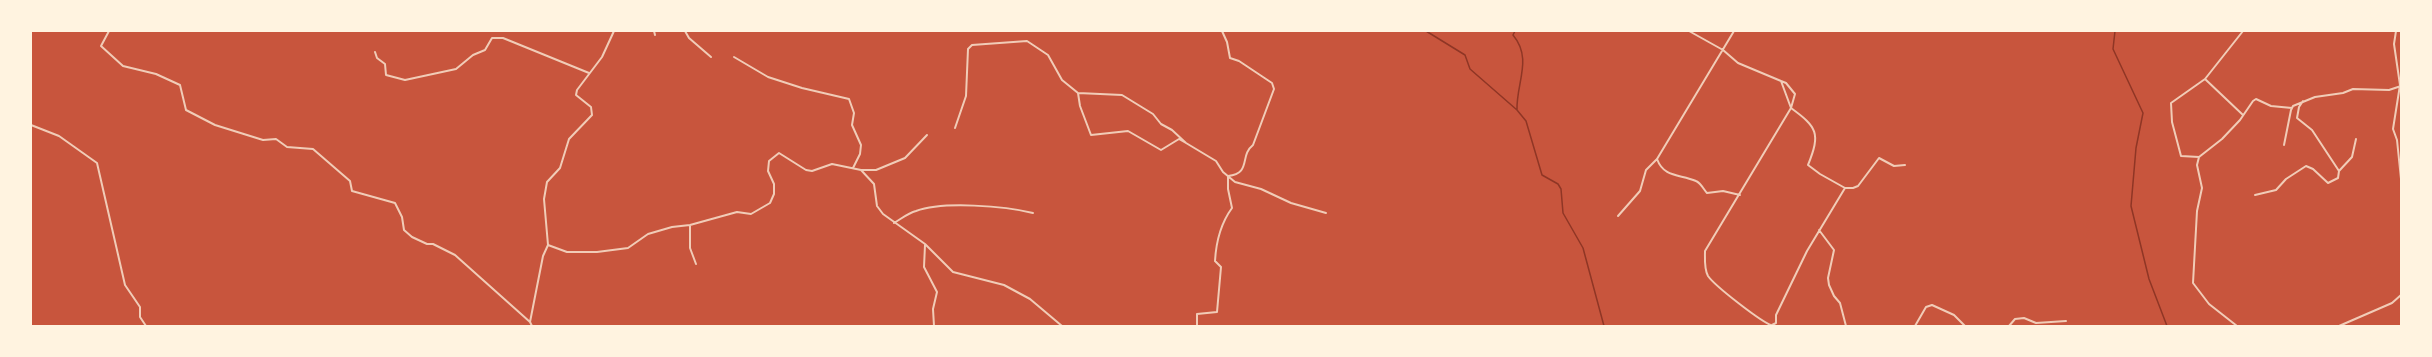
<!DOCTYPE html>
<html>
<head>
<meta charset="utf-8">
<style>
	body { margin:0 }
	#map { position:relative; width:2432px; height:357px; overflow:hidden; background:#c8553d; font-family:"Times New Roman",serif }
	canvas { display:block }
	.frame { position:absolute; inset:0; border:32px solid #fff3e0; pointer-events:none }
</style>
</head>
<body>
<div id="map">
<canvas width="2432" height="357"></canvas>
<div class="frame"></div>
</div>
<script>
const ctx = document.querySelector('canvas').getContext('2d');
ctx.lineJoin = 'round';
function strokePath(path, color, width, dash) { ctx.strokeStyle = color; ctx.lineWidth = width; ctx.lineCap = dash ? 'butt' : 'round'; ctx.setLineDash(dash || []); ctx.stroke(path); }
const stream = new Path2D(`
	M1426,31L1465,55L1470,69L1517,110L1526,121L1542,175L1558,184L1561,189L1563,213L1583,248L1604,326
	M1515,31L1513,35C1533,59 1516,83 1517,110
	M2115,31L2113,49L2143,113L2136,148L2131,206L2149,279L2167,326`);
const minor = new Path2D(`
	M109,31L101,46L123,66L156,74L180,85L186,110L215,125L263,140L276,139L287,147L313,149L350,181L352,191L395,203L402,217L404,230L412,237L427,244H433L455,255L530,322
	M654,31L655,35
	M685,31L689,38L711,57
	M1689,31L1723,50L1738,63L1781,81L1791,108L1705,251C1705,259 1704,269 1708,276C1715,286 1761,322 1773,326
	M2396,31L2394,44L2400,85L2393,129L2397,140L2401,179
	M375,52L377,58L385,64L386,75L405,80L456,69L473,55L485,50L492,38H503L589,73
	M734,57L768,77L802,88L849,99L854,113L852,125L861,145L860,154L853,168
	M2205,79L2243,115
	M1781,81L1786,83L1795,94L1791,108C1817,127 1821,133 1808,165L1820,174L1845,188
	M1078,93L1122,95L1153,114L1161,124L1172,130L1186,143L1216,161L1223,172L1235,182L1261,189L1291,203L1326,213
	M2303,101L2299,107L2297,118L2312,130L2339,171
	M31,125L59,136L97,163L125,285L140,307V317L146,326
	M955,128L966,96L968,49L972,45L1027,41L1048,55L1062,80L1078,93L1080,106L1091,135L1128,131L1161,150L1179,139L1186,143
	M2284,145L2291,110L2293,106L2315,97L2343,93L2353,89L2389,90L2401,86
	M2199,157L2181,156L2172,122L2171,103L2205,79L2243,31
	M1657,159C1664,178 1680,174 1696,181C1701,183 1704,190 1707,193L1723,191L1740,195
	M861,170L874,184L877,206L883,214L925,244L953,272L1004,285L1030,299L1062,326
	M2255,195L2276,190L2286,179L2306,166L2313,169L2328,183L2338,178L2339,171L2352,157L2356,139
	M1618,216L1640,191L1646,170L1657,159L1734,31
	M894,223C901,219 908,213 916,211C943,201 1005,206 1033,213
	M690,225V248L696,264
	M1819,230L1834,250L1828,278L1829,285L1834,296L1840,303L1846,326
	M548,245L567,252H597L628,248L648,234L672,227L690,225L737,212L751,214L770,203L774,194V184L768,171L769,161L779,153L806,170L812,171L832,164L861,170H876L905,158L927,135
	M925,245L924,267L937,292L933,309L934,326
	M1772,325L1776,323V315L1807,251L1845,188H1853L1858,186L1879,158L1894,166L1905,165
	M532,326L530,322L543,256L548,245L544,199L547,182L560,168L569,139L592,115L591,107L576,95L577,90L602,57L614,31
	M1197,326V314L1217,312L1221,267L1215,261C1216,243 1221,223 1232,208L1228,189V176C1252,173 1239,156 1253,145L1274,89L1272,83L1239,61L1230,58L1227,42L1222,31
	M1915,326L1926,307L1932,305L1954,315L1965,326
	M2009,326L2015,319L2024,318L2036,323L2066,321
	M2237,326L2209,304L2193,283L2197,211L2202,188L2197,165L2199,157L2222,139L2240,120L2253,101L2256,99L2271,106L2292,108
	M2339,326L2392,303L2401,295`);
strokePath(stream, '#8f3625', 1.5);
strokePath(minor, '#f1ccb7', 2);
</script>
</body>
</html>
